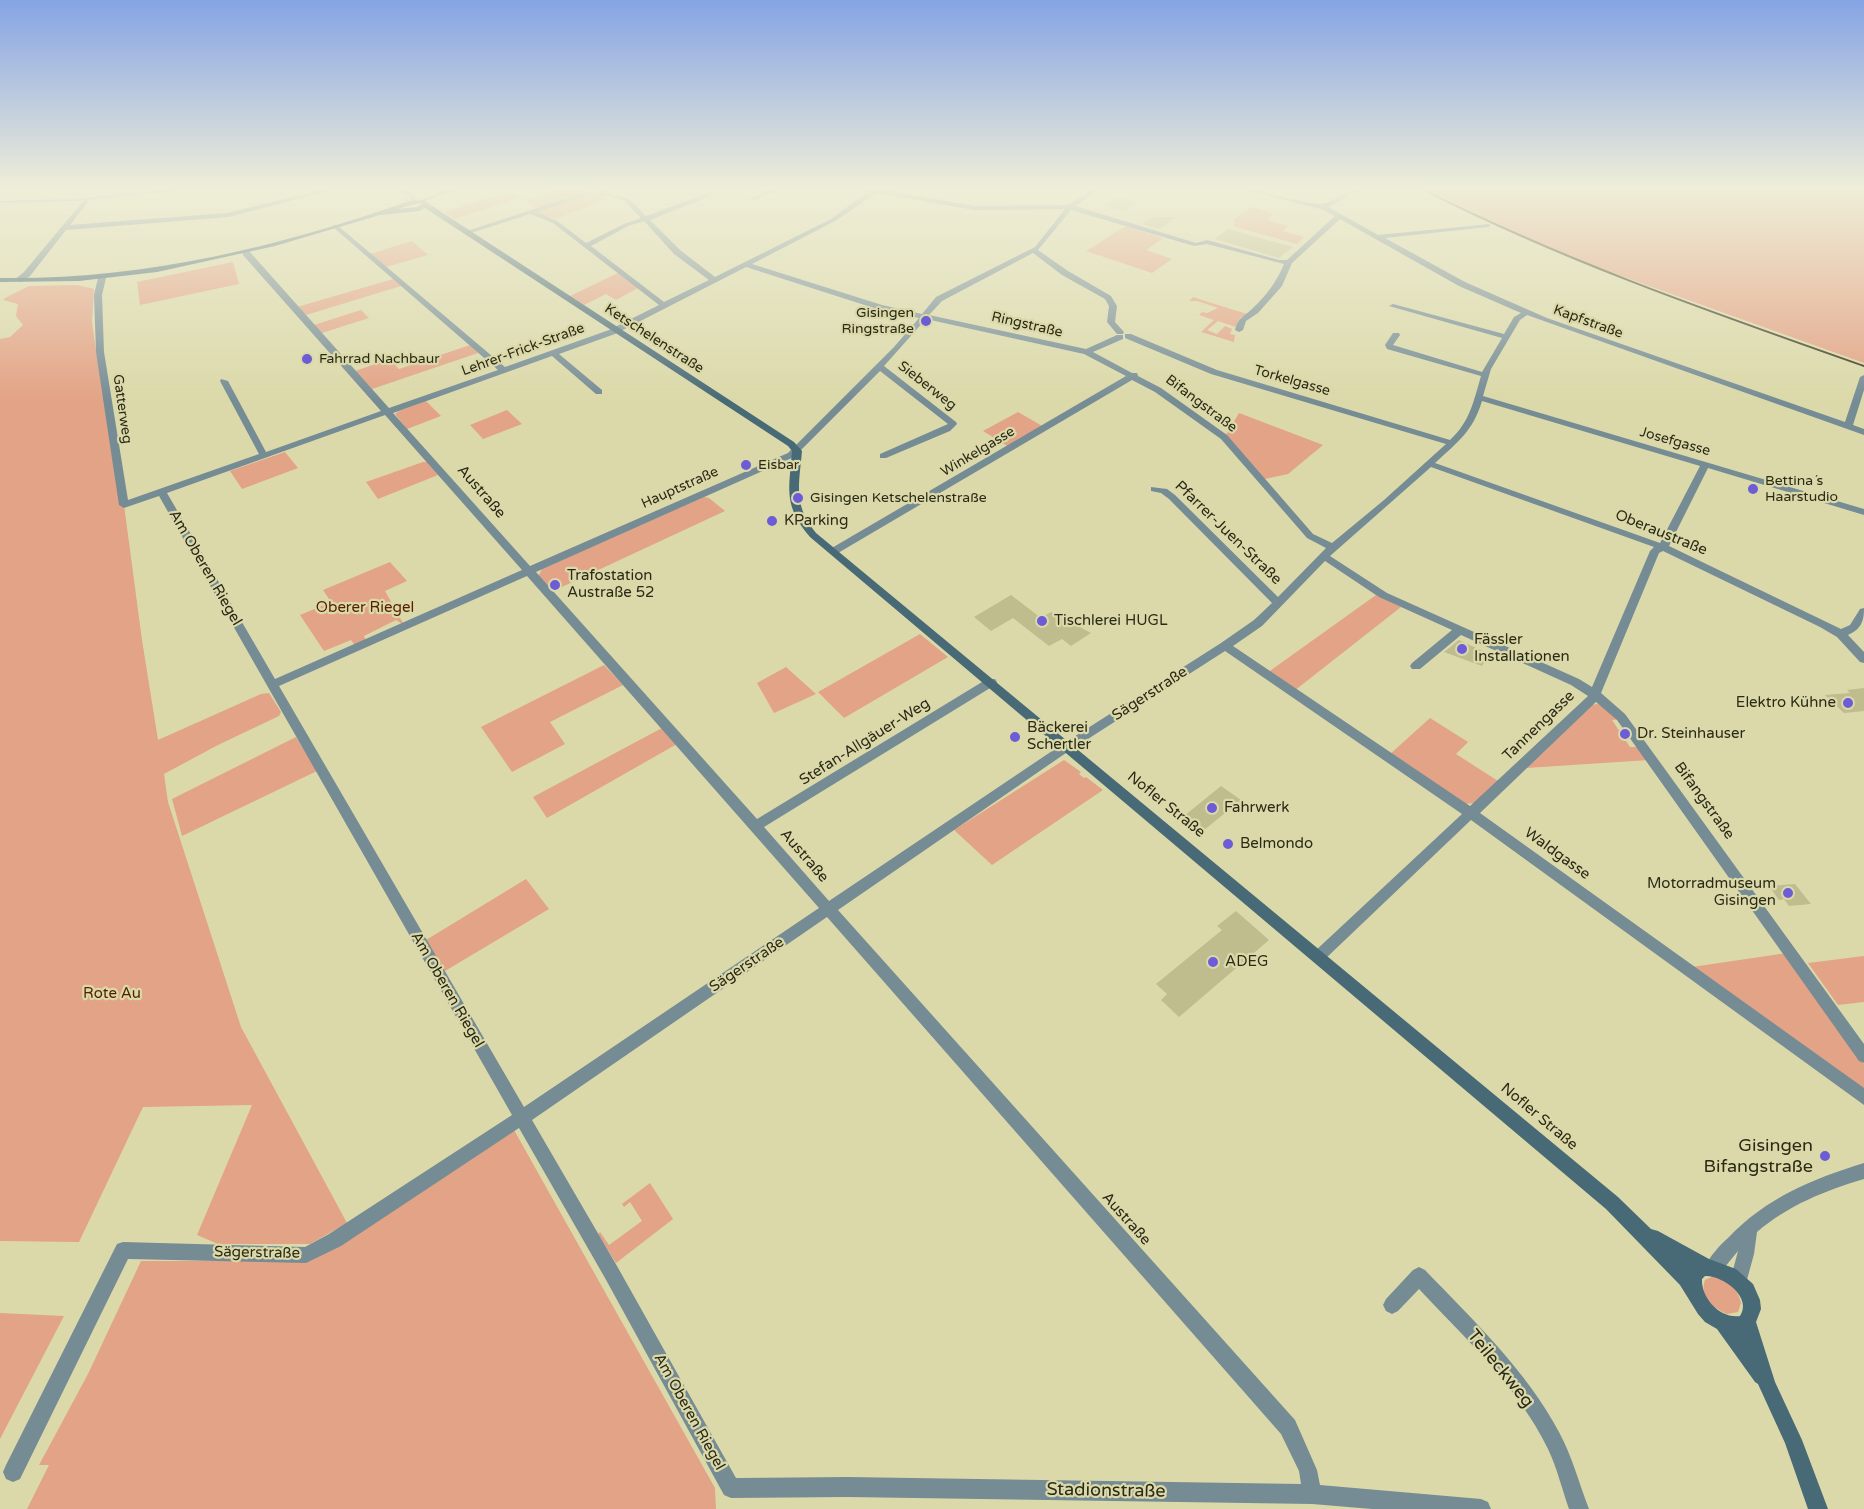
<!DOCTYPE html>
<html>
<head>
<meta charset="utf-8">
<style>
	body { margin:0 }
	canvas { display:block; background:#dbd9a9 }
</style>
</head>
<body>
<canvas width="1864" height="1509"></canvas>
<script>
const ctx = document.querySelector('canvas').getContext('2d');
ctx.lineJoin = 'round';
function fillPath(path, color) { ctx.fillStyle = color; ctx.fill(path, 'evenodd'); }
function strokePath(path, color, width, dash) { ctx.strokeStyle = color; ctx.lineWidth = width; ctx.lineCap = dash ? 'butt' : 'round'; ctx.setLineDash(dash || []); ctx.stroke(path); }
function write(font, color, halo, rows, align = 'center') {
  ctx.font = font + ' "Varela Round",sans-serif'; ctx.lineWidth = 4.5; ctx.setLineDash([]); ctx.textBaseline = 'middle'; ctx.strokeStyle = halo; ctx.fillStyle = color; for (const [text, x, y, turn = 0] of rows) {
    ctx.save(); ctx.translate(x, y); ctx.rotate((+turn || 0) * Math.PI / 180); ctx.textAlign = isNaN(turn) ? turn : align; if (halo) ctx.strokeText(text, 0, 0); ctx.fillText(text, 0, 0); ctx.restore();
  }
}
const green = new Path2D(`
	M552,190H585V194L541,208L534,207L527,201Z
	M1429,190H1864V363L1610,272L1513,232Z
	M514,191L522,197L455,219L444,212Z
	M600,193L607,194L602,197L605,199L557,219L536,213L539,210L589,194Z
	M1251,207L1274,214L1267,220L1288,226L1283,231L1304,237L1297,244L1233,226L1236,222L1232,221Z
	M1126,226L1163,238L1146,250L1172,259L1152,273L1086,251Z
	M412,241L428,255L386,267L370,254Z
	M233,262L239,284L140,305L137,282Z
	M618,273L638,288L616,300L606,294L584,305L570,296Z
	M393,279L401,286L306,315L297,307Z
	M77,285L94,289L92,321L96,351L124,505L142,640L158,740L261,694L269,693L281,712L279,716L218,745L164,774L168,802L241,1027L347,1223L310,1244H218L197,1235L252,1105L143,1107L79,1242L0,1241V339L10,337L23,325L16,316L18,304L3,300L5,298L29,286Z
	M1193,297L1247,314L1240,318L1236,327L1218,321L1207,330L1217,334L1225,326L1232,329L1230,334L1235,335L1234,342L1201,332L1214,320L1199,315L1202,312L1207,313L1218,308L1197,301H1189Z
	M361,310L369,318L322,333L314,325Z
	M470,345L478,353L372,389L355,371L390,359L399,369Z
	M426,401L441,416L407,429L395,414L399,411Z
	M507,410L522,424L483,439L470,425Z
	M1018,412L1044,427L1009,447L983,431Z
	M1239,413L1323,445L1288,474L1265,479L1226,435Z
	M285,452L298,468L242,489L230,471Z
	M423,462H427L438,475L378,499L366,482Z
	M704,497L709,498L725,511L551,592L538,577L542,569Z
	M390,562L407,581L385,591L404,625L396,620L364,636L366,641L355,646L351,640L324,651L300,615L331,602L323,590Z
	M1376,595L1401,607L1294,691L1267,673Z
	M920,634L948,657L844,718L818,692Z
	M604,665L623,685L550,722L565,744L512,772L481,727Z
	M786,667L816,694L774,713L757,683Z
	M1597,704L1602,705L1620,719L1612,720L1630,747H1640L1649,760L1526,768L1591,705Z
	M1430,718L1468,742L1456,754L1498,781L1475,803L1464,804L1389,755Z
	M662,728L677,744L547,818L533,797Z
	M296,737L317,771L182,836L172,799Z
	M1064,760L1081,772L1079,774L1084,778L1086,777L1103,790L992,865L954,830Z
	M526,879L549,909L445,971L426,940Z
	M1787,953L1864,1064V1092L1692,967Z
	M1864,956V1002L1838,1005L1808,963Z
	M514,1130L715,1488L716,1509H27L49,1465H39L88,1374L141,1261H308Z
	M650,1183L673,1219L616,1263L598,1234L600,1232L609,1245L642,1221L630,1202L624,1207L622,1204Z
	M1714,1276C1727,1279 1739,1290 1741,1303L1738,1312L1727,1314C1713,1308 1699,1296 1705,1280Z
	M0,1313L64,1316L0,1439Z`);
const stream = new Path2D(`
	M0,202L76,200L173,190`);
const building = new Path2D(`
	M1118,197L1137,202L1124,211L1105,205Z
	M1154,217H1177L1159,229L1142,224Z
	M1228,229L1293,247L1279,258L1215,239Z
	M1011,595L1041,618L1051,612L1091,633L1071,646L1062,639L1049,646L1013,618L991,631L974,617Z
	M1459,640L1489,654L1482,666L1444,652Z
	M1864,688V711L1844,713L1825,695L1850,693L1847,690Z
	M1221,786L1241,800L1203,831L1184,816Z
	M1795,884L1811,904L1789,906L1784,899L1779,900L1769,886Z
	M1236,911L1269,940L1179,1017L1161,1000L1167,994L1156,984L1222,930L1217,926Z`);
const minor = new Path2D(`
	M321,190H332L229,217L66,230L30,276L21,282L14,280L24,272L84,200L89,201L70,225L227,213Z
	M398,190H406L415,195L417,201L412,202L410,197Z
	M445,190H454L423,202L418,201Z
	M768,190H777L755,200L750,199Z
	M870,190H885L974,206L1069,205L1091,190H1099L1075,206L1196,243L1207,240L1279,260H1287L1335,216L1321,209L1244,190C1270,190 1294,202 1319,204C1331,205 1344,190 1359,190L1328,207L1378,235L1490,224V226L1488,227L1385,238L1465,282L1547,318L1845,422L1860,377L1864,375V390L1853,425L1864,429V435L1527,315L1520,320L1491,369L1483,396L1864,509V515L1708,468L1669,546L1841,629L1850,625L1860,609L1864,608C1864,622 1861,629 1848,635L1864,652V663L1860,662L1837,637L1820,627L1663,551L1659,553L1601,693L1625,714L1864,1044V1063L1859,1061L1617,720L1596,702L1480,813L1864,1088V1105L1471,820L1324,960L1319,962L1314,960L1312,956L1314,952L1462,814L1225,651L1063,755L838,910L1295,1420L1317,1470L1320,1485L1481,1499L1488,1502L1491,1509H1372L1312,1504L848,1497L731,1498L724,1495L605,1278L519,1128L341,1246L306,1263L128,1259L20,1479L13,1482L6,1479L3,1472L6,1465L117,1244L123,1242L305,1247L329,1234L512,1115L159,496L124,508L119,505L96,352L94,295L98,278L102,276L106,278L102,295L104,352L128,500L259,454L220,381L221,379L228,381L266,452L381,411L243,255V251H249L389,408L498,370L333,227V225H337L505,367L609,330L659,305L553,223L530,214L468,234H464V232L589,191L591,192V194L537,212L557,221L586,243L624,224L641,218L625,201L600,193V191L629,199L646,216L711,192L713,193V195L650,220L680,250L715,277L831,219ZM877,193L974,210L1065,209L1035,247L936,297L922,314L882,305L752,264L835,221ZM1071,210L1194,246L1207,244L1284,264C1277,281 1267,295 1253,308C1244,317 1239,316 1235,330L1239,332L1243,330L1246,321L1258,313L1282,286L1292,263L1340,219L1459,286L1521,313L1514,317L1504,334L1393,304L1389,306L1502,338L1482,372L1393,345L1400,335L1399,333H1393L1385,345L1387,349L1481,376C1474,400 1470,422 1450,440L1217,370L1131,334H1125V338L1211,374L1446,444L1384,500L1332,543L1313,534L1227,435L1161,388L1138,376L1137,373H1132L1093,352L1123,339V335H1117L1086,349L929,315L942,301L1033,253L1062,275L1105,299L1109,306L1107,322L1117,334H1123L1124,332L1115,322L1117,306L1111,296L1068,271L1038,250ZM644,221L674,254L709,280L664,302L591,246L628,226ZM746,267L877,309L919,318L894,347L788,453L530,566L393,413L552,356L596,394H602V390L559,354L615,334ZM926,319L1084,354L1126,376L830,549V553H838L1132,380L1155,392L1221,439L1307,538L1326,548L1278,597L1175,495L1167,489L1151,487V491L1161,493L1169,499L1272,603L1254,620L1221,643L1055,749L829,901L764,827L995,685L997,682L995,679H987L757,819L536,572L794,457L880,371L948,424L880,454V458H886L950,431L957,424L956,422L884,366ZM1482,401L1700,466L1660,543L1435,463C1458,442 1473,431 1482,401ZM385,415L522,570L275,679L167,493ZM1431,467L1654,547L1650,551L1592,687L1579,679L1387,593L1330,556ZM1325,561L1379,597L1452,630L1412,663L1410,666L1412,669H1420L1461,635L1571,685L1588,696L1470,806L1233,646L1262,626ZM527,576L819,908L524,1107L279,686ZM827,917L1281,1434L1299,1471L1301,1484L848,1477L736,1478L617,1266L532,1120Z
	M1419,1267L1425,1270C1473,1320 1526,1370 1559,1432C1572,1456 1579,1483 1589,1509H1569C1562,1489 1557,1468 1548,1449C1518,1387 1465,1338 1419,1289L1398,1311L1392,1314L1386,1311L1383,1305L1386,1299L1413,1270Z`);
const tertiary = new Path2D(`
	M1864,1163V1179C1824,1191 1789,1205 1757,1232L1754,1254L1745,1287L1739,1290L1733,1287L1730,1281L1738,1251L1720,1273L1714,1276L1708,1273L1705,1267C1710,1256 1719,1246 1728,1238C1766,1198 1812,1179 1864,1163Z`);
const secondary = new Path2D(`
	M423,200L794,442L802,451C799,485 793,505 816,533L1618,1197L1651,1229L1658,1231L1709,1259L1736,1269L1753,1284L1760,1300L1761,1309L1756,1322L1775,1382L1802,1440L1828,1509H1808L1785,1443L1758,1384L1755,1382L1717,1329L1705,1322L1698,1314L1680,1285L1606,1209L810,537C783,505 789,490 792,451L788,446L425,208L419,211L380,215L275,246L157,272L79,281L0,282V278C140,280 277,248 409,201ZM420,203L422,204L417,207L397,209ZM1705,1276C1722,1275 1753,1297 1740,1316C1720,1319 1701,1298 1702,1279Z`);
const rail = new Path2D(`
	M1424,190C1566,262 1714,313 1864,366`);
const markers = [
	[926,321,6,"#6c5cd5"],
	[307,359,6,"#6c5cd5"],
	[746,465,6,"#6c5cd5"],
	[1753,489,6,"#6c5cd5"],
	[798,498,6,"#6c5cd5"],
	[772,521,6,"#6c5cd5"],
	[555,585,6,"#6c5cd5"],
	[1042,621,6,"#6c5cd5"],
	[1462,649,6,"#6c5cd5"],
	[1848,703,6,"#6c5cd5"],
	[1625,734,6,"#6c5cd5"],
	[1015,737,6,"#6c5cd5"],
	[1212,808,6,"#6c5cd5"],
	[1228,844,6,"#6c5cd5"],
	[1788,893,6,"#6c5cd5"],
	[1213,962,6,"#6c5cd5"],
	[1825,1156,6,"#6c5cd5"]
];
const farPoinames = [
	["Gisingen",914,313,"right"],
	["Ringstraße",914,329,"right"],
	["Fahrrad Nachbaur",319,359],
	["Eisbar",758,465],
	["Bettina´s",1765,481],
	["Haarstudio",1765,497],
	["Gisingen Ketschelenstraße",810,498]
];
const farStreetnames = [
	["Kapfstraße",1588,322,20],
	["Ringstraße",1027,325,13],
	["Ketschelenstraße",654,339,33],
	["Lehrer-Frick-Straße",523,350,-20],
	["Torkelgasse",1292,381,16],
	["Sieberweg",927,386,38],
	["Bifangstraße",1201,404,37],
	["Gatterweg",122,409,82],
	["Josefgasse",1675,442,16],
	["Winkelgasse",978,452,-31],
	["Hauptstraße",680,488,-24]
];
const streetNames = [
	["Austraße",481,492,49],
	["Pfarrer-Juen-Straße",1228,533,44],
	["Oberaustraße",1661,533,22],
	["Am Oberen Riegel",205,568,60],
	["Sägerstraße",1150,694,-33],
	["Tannengasse",1539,726,-44],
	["Stefan-Allgäuer-Weg",865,742,-32],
	["Bifangstraße",1704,801,54],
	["Nofler Straße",1166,805,39],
	["Waldgasse",1557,854,36],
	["Austraße",804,856,49],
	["Sägerstraße",747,965,-34],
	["Am Oberen Riegel",447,990,60],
	["Nofler Straße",1539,1117,40],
	["Austraße",1126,1219,48],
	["Sägerstraße",257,1253,1],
	["Am Oberen Riegel",689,1412,61]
];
const poiNames = [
	["KParking",784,521],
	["Trafostation",567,576],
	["Austraße 52",567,593],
	["Tischlerei HUGL",1054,621],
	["Fässler",1474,640],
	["Installationen",1474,657],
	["Elektro Kühne",1836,703,"right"],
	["Bäckerei",1027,728],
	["Schertler",1027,745],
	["Dr. Steinhauser",1637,734],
	["Fahrwerk",1224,808],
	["Belmondo",1240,844],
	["Motorradmuseum",1776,884,"right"],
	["Gisingen",1776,901,"right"],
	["ADEG",1225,962]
];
const parkNames = [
	["Oberer Riegel",365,608],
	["Rote Au",112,994]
];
const nearPoinames = [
	["Gisingen",1813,1146],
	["Bifangstraße",1813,1167]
];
const nearStreetnames = [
	["Teileckweg",1500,1369,51],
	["Stadionstraße",1106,1491,1]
];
fillPath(green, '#e3a386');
strokePath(stream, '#918cdf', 2);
fillPath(building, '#bfbc8d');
fillPath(minor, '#768c95');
fillPath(tertiary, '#768c95');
fillPath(secondary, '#486976');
strokePath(rail, '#3e3c26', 2);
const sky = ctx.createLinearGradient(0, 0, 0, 401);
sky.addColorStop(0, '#85a4e4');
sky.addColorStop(0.47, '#efeed8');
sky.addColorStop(1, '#efeed800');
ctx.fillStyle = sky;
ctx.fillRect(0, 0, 1864, 401);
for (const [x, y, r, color] of markers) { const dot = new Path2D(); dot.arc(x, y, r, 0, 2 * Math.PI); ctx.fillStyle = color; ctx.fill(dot); strokePath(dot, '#dbd9a9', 2); }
write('14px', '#2b2a17', '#dbd9a9', farPoinames, 'left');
write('14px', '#2b2a17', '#dbd9a9', farStreetnames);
write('15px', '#2b2a17', '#dbd9a9', streetNames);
write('15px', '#2b2a17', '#dbd9a9', poiNames, 'left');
write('15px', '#541e00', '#dbd9a9', parkNames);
write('18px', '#2b2a17', '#dbd9a9', nearPoinames, 'right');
write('18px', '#2b2a17', '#dbd9a9', nearStreetnames);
</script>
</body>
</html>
